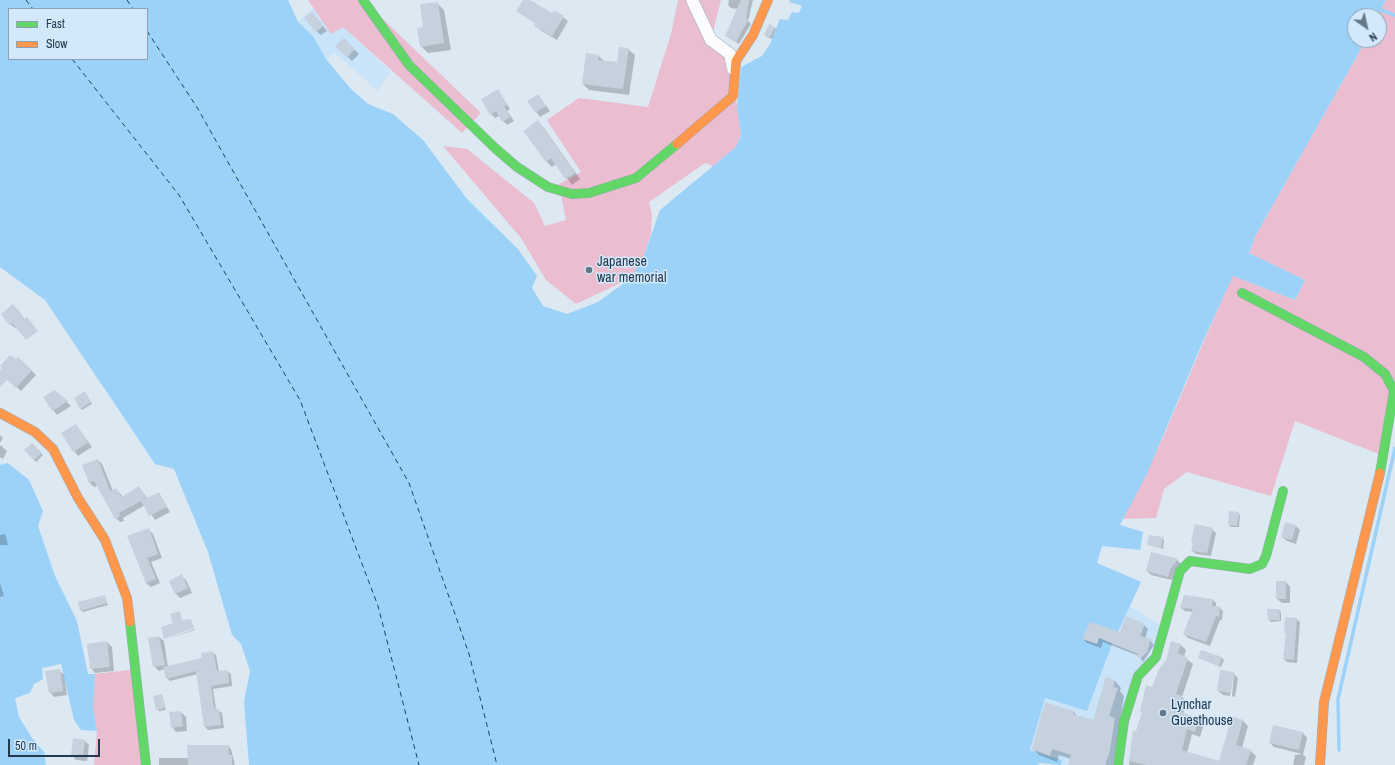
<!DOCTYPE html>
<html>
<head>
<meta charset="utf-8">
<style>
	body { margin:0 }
	#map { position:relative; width:1395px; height:765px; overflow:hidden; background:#dce8f2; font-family:"Archivo Narrow",sans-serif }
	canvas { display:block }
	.legend { position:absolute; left:8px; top:8px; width:140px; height:52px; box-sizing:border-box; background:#d3e9fb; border:1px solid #8da3b5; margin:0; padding:5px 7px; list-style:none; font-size:12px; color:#243b4d }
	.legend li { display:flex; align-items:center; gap:8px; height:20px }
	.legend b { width:20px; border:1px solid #8da3b5 }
	.north { position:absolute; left:1347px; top:8px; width:40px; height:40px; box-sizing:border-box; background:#d3e9fb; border:1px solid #8da3b5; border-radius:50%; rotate:146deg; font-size:11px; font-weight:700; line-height:16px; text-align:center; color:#243b4d }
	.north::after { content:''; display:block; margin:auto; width:14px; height:18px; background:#647887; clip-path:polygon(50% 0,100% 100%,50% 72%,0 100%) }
	.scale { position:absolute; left:8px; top:739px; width:92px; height:18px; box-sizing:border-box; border:2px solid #243b4d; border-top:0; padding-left:5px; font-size:12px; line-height:14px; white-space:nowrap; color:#243b4d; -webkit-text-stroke:3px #d3e9fb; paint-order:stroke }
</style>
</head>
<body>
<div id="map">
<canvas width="1395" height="765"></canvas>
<ul class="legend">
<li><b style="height:5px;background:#63d668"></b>Fast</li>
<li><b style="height:5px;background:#ff974d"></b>Slow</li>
</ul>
<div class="north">N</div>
<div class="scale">50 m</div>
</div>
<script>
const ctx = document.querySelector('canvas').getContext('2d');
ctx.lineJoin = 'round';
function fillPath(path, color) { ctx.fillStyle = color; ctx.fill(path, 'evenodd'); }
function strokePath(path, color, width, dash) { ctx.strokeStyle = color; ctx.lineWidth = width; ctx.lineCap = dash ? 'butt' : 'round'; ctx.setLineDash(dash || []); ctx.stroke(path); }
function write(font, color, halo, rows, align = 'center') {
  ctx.font = font + ' "Archivo Narrow",sans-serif'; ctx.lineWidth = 3; ctx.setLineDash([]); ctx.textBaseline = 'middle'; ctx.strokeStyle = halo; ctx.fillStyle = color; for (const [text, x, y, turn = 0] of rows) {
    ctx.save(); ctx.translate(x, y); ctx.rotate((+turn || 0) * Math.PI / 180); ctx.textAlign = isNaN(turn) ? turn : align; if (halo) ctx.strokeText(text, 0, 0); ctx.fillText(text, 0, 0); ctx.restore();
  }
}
const built = new Path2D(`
	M313,8L331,34L343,27L390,71L378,91L335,53L326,59L313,36L298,22Z
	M1130,607L1164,627L1138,676L1118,765H1061L1062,760L1030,750L1045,698L1087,711L1111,647Z`);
const green = new Path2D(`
	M308,0H363L481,113L462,133L343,27L331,34Z
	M678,0H721L711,40L730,54L741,135L736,147L713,166L705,163L649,202L652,215L651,233L643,258L631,278L576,304L546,280L521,238L443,146L467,149L534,203L545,226L566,220L559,184L581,172L547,120L579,98L648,107L671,34Z
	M1386,0H1395V391L1384,456L1295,421L1271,496L1187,472L1164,489L1156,518L1123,519C1166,441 1195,356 1233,276L1295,300L1305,280L1249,253L1256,235L1366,40H1379L1378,16Z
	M136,669L146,765H94L97,731L93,707L95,674Z`);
const water = new Path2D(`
	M0,0H288L298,22L313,36L326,59L351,89L368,104L393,114L423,140L467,199L518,249L537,276L532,288L543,306L567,314L598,302L631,278L643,258L660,210L736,147L741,135L737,108L741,67L762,56L770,44L780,19L788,20L792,12L799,13L802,6L789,2L790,0H1386L1378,16H1355V40H1366L1256,235L1249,253L1305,280L1295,300L1233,276L1204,339L1146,476L1120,525L1143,532L1140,550L1102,546L1097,563L1141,582L1111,647L1087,711L1045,698L1030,750L1062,760L1061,765L1039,763L1038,765H249L244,702L250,671L241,644L232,635L208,552L174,469L155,464L45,300L0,267ZM9,9H147V59H9Z
	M8,463L29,480L43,511L38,526L55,576L77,621L88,674H95L93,707L97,731L81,730L74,720L61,664L42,668L43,679L34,684L30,693L15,698L19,717L32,738L44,752L46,765H0V465Z`);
const shadow = new Path2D(`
	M524,0H528L552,14L554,11L568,21L557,40L540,30L536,24L517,11Z
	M729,0H753L748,21L751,24L739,44L726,36L738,9L731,8L728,5Z
	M437,3L444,10L451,50L428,53L421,46Z
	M316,17L327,31L321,35L316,31Z
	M774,27L776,29L772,39L767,37L765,35Z
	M344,39L359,54L352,61L337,46Z
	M628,49L635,55L629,95L589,90L583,84L599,56L604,61L618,64Z
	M498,90L510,109L507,111L514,121L507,125L499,116L495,118L491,114Z
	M538,95L550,111L540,117L528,101Z
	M538,121L544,128L580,179L572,185L556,164L552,167L546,161Z
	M13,306L18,310L33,331L17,327L15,328L10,324Z
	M31,370L36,375L21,391L7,379Z
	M55,391L71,406L57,415L53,410Z
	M85,393L92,404L82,410L80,408Z
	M76,425L92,447L78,456L62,434Z
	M0,435L3,438L0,443Z
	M32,444L43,455L36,462L25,450Z
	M0,445L7,451L3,459L0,457Z
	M98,460L102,464L113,491L116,489L123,497L139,487L148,499L159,493L170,512L155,520L145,505L123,518L124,521L120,522L116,518L97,486L94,487L90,483Z
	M1238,513L1240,515L1239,527H1231L1229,525Z
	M1296,526L1300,530L1296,544L1287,541L1282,537Z
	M1212,529L1216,533L1211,556L1196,554L1192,551L1194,544L1192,542Z
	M149,530L153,534L162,558L151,562L160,583L151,587L146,583L129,537Z
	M5,534L8,545H0V535Z
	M1162,538L1164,540L1163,549L1149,545Z
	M1152,553L1177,560L1181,564L1172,580L1151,575L1147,571Z
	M181,576L186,580L192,593L180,598L176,594L170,581Z
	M1286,582L1290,587V603H1282L1277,599Z
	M0,583L4,596L0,597Z
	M104,596L108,605L83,612L81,610Z
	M1212,599L1216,603V607H1219L1223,611L1222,620H1220L1210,646L1188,638L1184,634L1193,612L1185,611L1181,608Z
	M1279,610L1281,612V621L1271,622L1269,620Z
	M1296,619L1300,622L1297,663L1287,662L1284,659L1287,634L1285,632Z
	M1144,625L1148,629L1145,639L1150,640L1154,645L1143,662L1139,656L1103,642L1101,648L1087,643L1083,639L1120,633Z
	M195,629V630L166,639Z
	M159,637L164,641L168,667L203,658L212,652L216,655L219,672L227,671L231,674L232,686L213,689L216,709L222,713L224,728L208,730L205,727L198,674L170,681L167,678L165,669L159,671L154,666Z
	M107,642L112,647L114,671L95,673L91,668Z
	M1181,645L1186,650L1184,657L1193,664L1182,697L1187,702L1183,714L1199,719L1204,724L1200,737L1192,734L1187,753L1219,762L1230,727L1227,725L1242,720L1248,726L1242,748L1251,751L1256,756L1253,765H1129L1134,732L1137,733L1143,713L1141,711L1152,688Z
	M1199,658H1222L1224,660L1221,667Z
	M59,670L64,675L67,695L54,697L50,692Z
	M1233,673L1238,678L1235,697L1232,696L1234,676H1232L1230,696L1223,695L1218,691Z
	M1106,678L1115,681L1121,688L1120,691L1124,696L1113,765H1069L1071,759L1059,755L1057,762L1039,755L1033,749L1073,711L1078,717L1094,721Z
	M162,695L166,710L159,711L157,709Z
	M181,712L186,717L187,731L176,732L172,727Z
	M1303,733L1307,738L1303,755L1306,757L1304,765H1293L1295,755L1302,754L1274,747L1270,743Z
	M85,741L89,745L87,761L76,760L72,755Z
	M228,746L231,749L235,765H159V758H188Z`);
const stream = new Path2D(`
	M1381,10L1395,15
	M1339,750L1338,699L1395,448`);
const ferry = new Path2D(`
	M26,0L33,9
	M127,0L133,9
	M147,31L198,109L409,483L469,654L497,765
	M72,59L179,195L300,400L378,606L419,765`);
const building = new Path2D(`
	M523,0H530L552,13L554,10L564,16L552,36L534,26L535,23L516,11Z
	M741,0H749L746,19L748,20L736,42L725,36Z
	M438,2L444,43L420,47L417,28L423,27L420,4Z
	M312,12L323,26L316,32L304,18Z
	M769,24L775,27L770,37L764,35Z
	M344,38L355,49L347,58L335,46Z
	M619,47L629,48L623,89L582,84L586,53L599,55L598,60L617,62Z
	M498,89L507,105L504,106L510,117L502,122L496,111L490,115L481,99Z
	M538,94L546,106L535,113L527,101Z
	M538,120L575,173L565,179L551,158L546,162L523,131Z
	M13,304L24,319L27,317L38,331L26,340L12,323L9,325L1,314Z
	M10,355L16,359L18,357L32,370L16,388L7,380L0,387V370L2,368L0,366Z
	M55,390L68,401L52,411L43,397Z
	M85,391L91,402L80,409L74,398Z
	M76,424L88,443L73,452L61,433Z
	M32,443L42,453L34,460L24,450Z
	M98,459L110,491L116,488L121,497L139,486L146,498L119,513L120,516L115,519L94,481L89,483L82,465Z
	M159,492L167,507L149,516L141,501Z
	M1229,511L1239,512L1237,526L1228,525Z
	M1285,522L1296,525L1292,540L1281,537Z
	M1195,524L1213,528L1207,553L1191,551L1193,543L1191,542Z
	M149,528L158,554L147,558L156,579L146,583L127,536Z
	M1149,535L1163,537L1161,548L1147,545Z
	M1151,552L1178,559L1171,568L1168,577L1146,571Z
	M182,574L188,588L175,594L169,581Z
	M1276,581H1286V599H1276Z
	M105,595L107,603L80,611L78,602Z
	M1184,595L1213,599L1212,606H1220L1219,617L1216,616L1206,642L1183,634L1193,609L1180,608Z
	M1267,609H1279L1280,620H1268Z
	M180,611L182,620L191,619L194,628L164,639L161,627L173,623L170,614Z
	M1126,616L1145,624L1140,636L1151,639L1147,652L1141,658L1137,657L1138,654L1099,638L1097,644L1082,639L1090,622L1120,632Z
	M1285,617L1297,618L1294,660L1283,659L1286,633H1284Z
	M159,636L165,665L153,667L148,638Z
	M107,641L110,667L90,669L87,644Z
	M1171,641L1181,644L1178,653L1188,658L1176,694L1182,696L1178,711L1199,718L1195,732L1187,729L1182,750L1219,761L1229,726L1226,725L1228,715L1243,720L1236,745L1251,750L1246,765H1146L1129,761L1133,730L1136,731L1142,712L1140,711L1146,685L1152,687L1159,669L1166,660Z
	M1201,650L1222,657L1219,666L1198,658Z
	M213,651L217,671L228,670L229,683L211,686L214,708L219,709L221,725L204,727L196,671L166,679L163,667L202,658L201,653Z
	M60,669L63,691L49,693L45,671Z
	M1220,670L1234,672L1231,693L1217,691Z
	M1106,677L1115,680L1113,687L1118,688L1109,716L1115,718L1109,756H1108L1105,765H1068L1071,755L1052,749L1050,756L1032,749L1045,702L1074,711L1073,714L1093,720Z
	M162,694L165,708L156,710L153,696Z
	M181,711L183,726L171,728L169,712Z
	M1273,725L1303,732L1299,750L1269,743Z
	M73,738L85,740L83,757L71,755Z
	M187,745H228L229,755H232V765H188Z`);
const street = new Path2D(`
	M692,0L711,40L730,54L733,69`);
const fast = new Path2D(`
	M363,0L409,65L495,148L517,167L548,187L572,194L589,193L636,178L677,144
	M1242,293L1364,357L1385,374L1394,391L1380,473
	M130,622L146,765
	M1118,765L1124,721L1138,676L1156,657L1180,571L1190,561L1250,569L1262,564L1266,556L1283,491`);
const slow = new Path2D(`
	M677,144L733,96L736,61L753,35L768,0
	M0,413L35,432L53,449L78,498L105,540L127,598L130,622
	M1320,765L1324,702L1380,473`);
const markers = [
	[589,270,4,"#647887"],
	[1163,713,4,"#647887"]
];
const poiNames = [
	["Japanese",597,262],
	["war memorial",597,278],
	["Lynchar",1171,705],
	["Guesthouse",1171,721]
];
fillPath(built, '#c9e4f9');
fillPath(green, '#ebbdd0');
fillPath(water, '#9cd1f8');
fillPath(shadow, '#0003');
strokePath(stream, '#9cd1f8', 3.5);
strokePath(ferry, '#11476a', 1, [5, 4]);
fillPath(building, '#c6d1de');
strokePath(street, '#9bacb8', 13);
strokePath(fast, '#9bacb8', 10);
strokePath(slow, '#9bacb8', 10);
strokePath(street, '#fafcfd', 12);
strokePath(fast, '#63d668', 9);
strokePath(slow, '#ff974d', 9);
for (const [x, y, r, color] of markers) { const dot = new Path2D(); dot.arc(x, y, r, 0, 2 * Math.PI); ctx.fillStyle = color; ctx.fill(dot); strokePath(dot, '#d3e9fb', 1.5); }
write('14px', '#243b4d', '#d3e9fb', poiNames, 'left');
</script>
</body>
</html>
